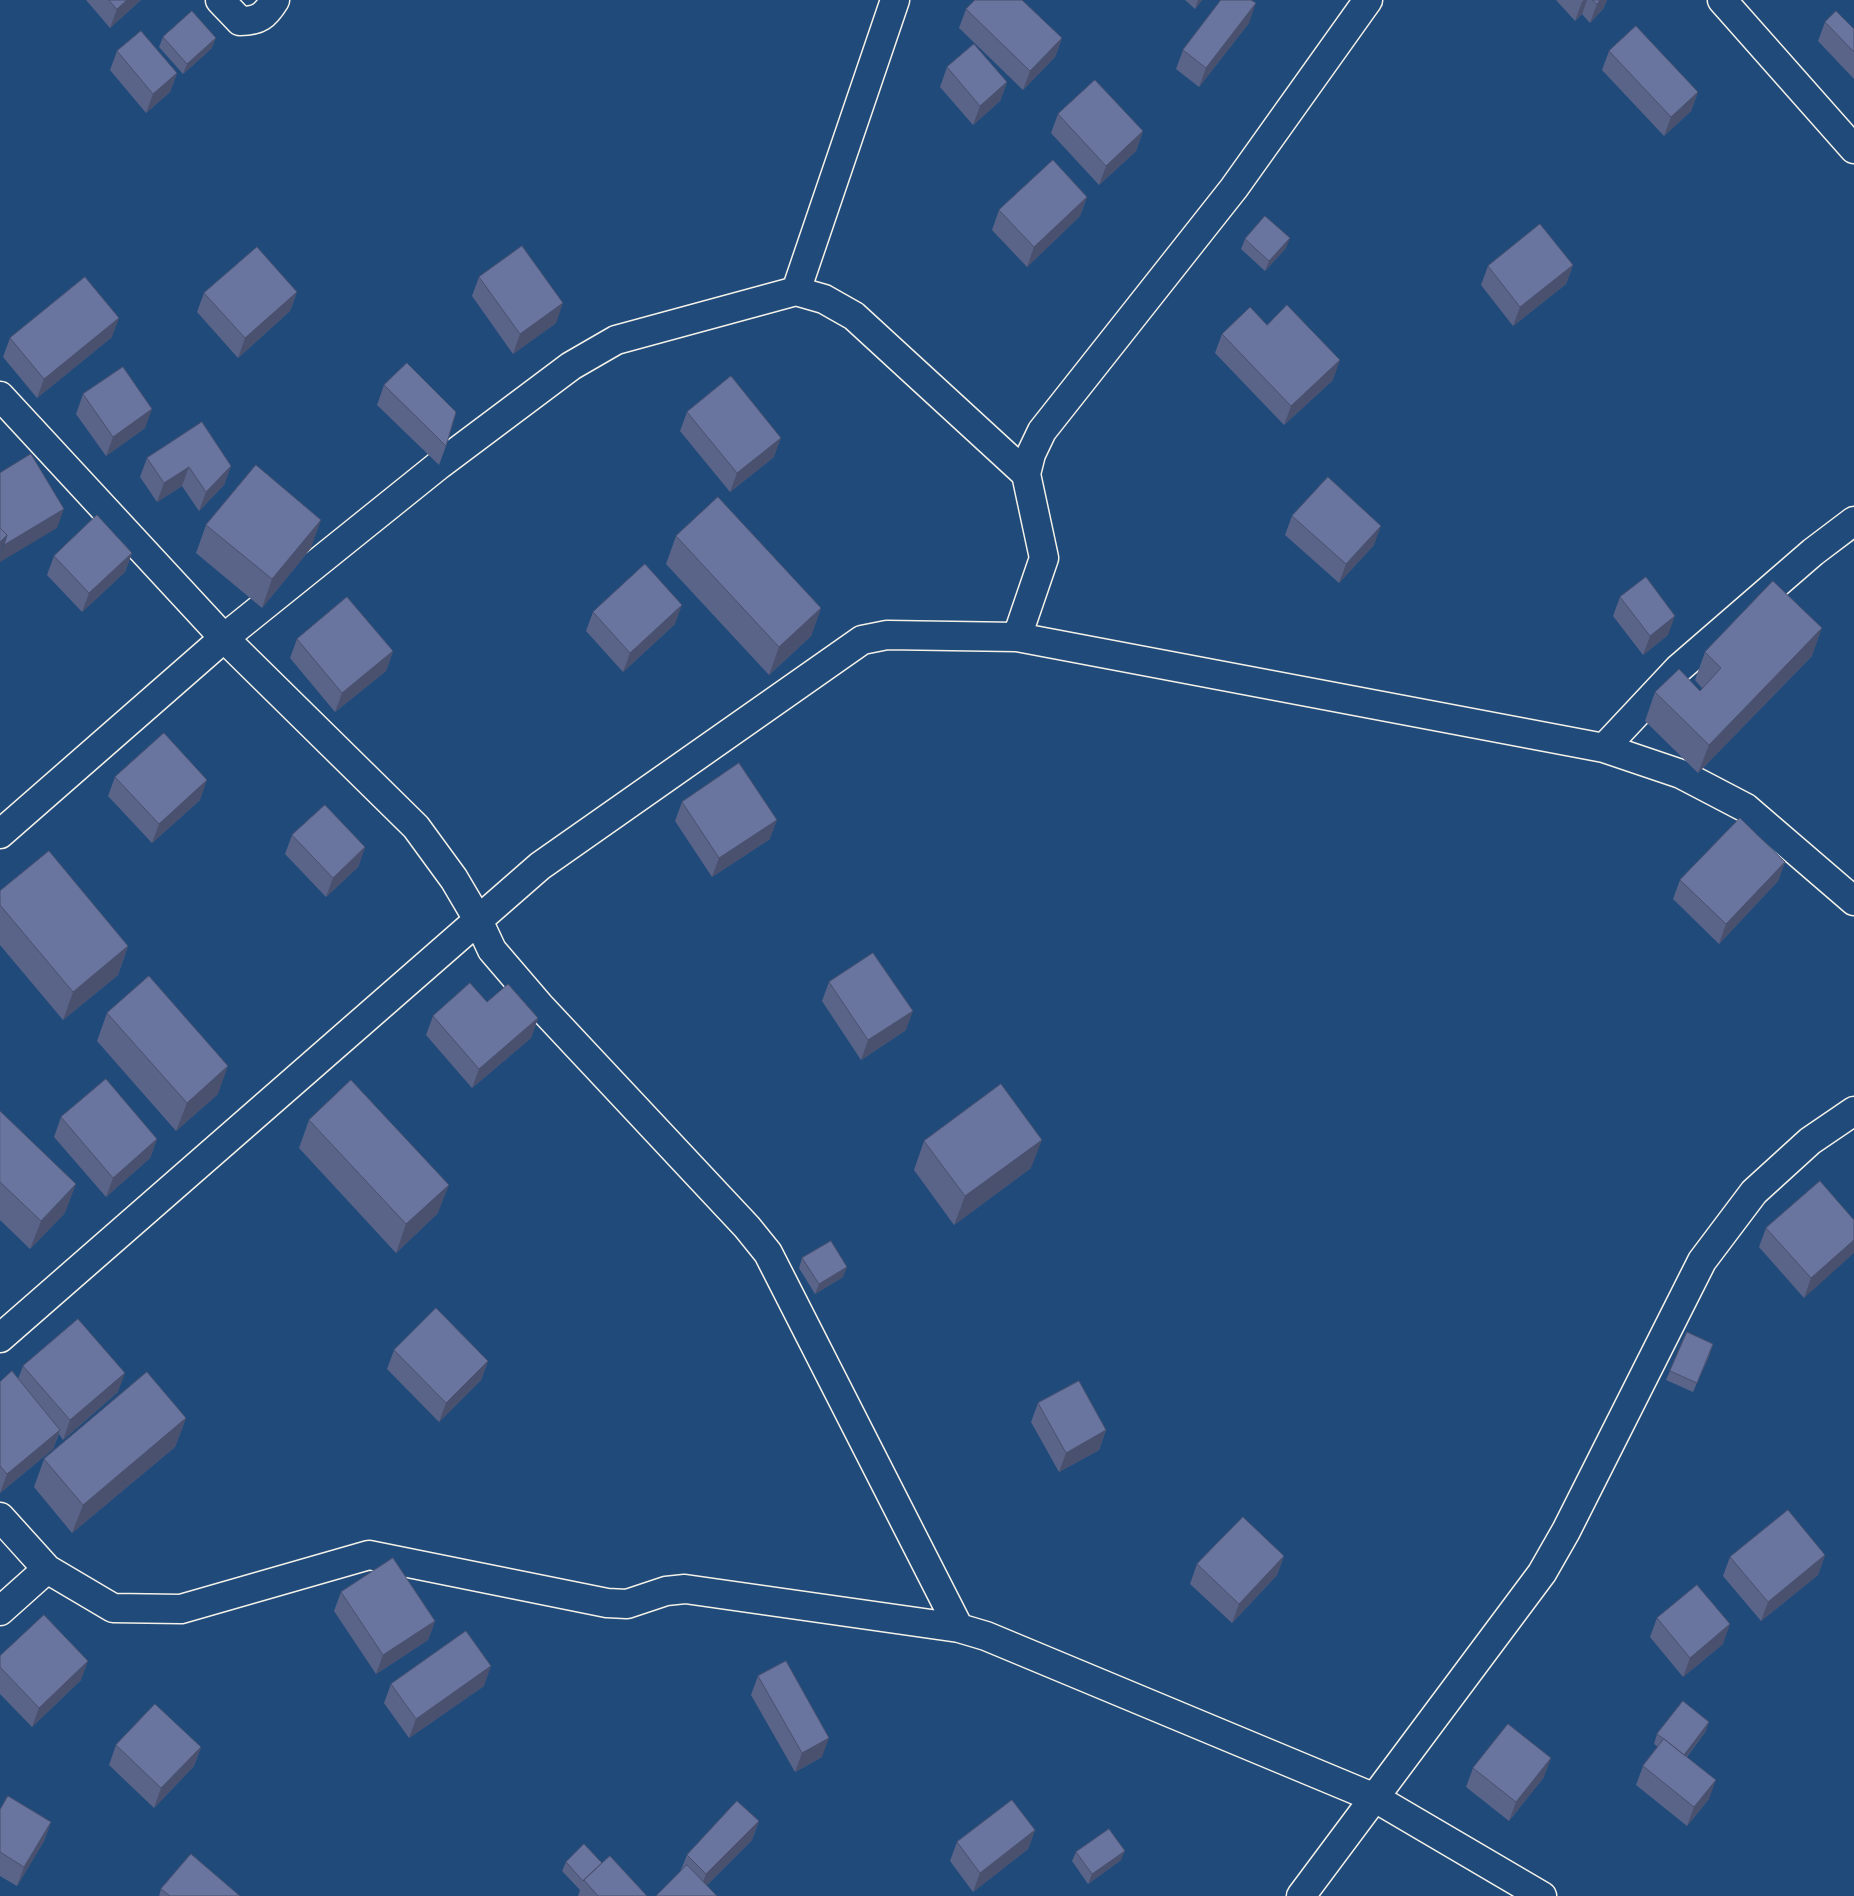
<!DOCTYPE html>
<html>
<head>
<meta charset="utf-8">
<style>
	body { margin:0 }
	canvas { display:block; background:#1f4a7a }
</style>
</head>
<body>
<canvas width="1854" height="1896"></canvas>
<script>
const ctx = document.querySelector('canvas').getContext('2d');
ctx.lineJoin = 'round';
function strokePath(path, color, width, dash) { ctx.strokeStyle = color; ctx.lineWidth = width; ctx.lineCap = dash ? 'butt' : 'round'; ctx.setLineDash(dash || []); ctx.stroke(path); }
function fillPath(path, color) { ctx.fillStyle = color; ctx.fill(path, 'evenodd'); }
const minor = new Path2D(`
	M220,0L240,21C259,21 265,16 275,0
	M1722,0L1854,149
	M796,291L895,0
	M0,396L224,638L416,827L454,879L477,918L492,950L540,1006L747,1227L768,1253L959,1628
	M1017,637L1044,558L1026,474L1031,454L1042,431L1234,188L1368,0
	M1604,748L1678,669L1813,552L1854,521
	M0,834L224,638L439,465L571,366L616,340L796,291L824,299L854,316L1026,474
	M0,1338L540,866L862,640L887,635L1017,637L1604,748L1681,774L1746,808L1854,901
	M0,1517L47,1569L113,1608L181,1609L369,1555L607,1603L627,1604L666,1591L685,1589L959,1628L986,1636L1375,1798L1542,1896
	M0,1611L47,1569
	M1301,1896L1542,1573L1566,1531L1702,1261L1754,1192L1810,1141L1854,1111`);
const wall = new Path2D(`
	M86,0H141L110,28Z
	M1185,0H1202L1195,9Z
	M1556,0H1607L1603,9L1590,23L1582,14L1575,21Z
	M966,9L1062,38L1055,57L1023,90L959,28Z
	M1825,22L1854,29V79L1818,41Z
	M1249,23L1199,87L1176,69L1183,50Z
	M163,37L212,48L183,74L159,47Z
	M117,51L177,73L170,92L146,113L110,70Z
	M1609,51L1698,92L1691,111L1664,136L1602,70Z
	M947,67L1007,82L1000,101L973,125L940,87Z
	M1058,114L1143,131L1136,151L1099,185L1051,133Z
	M1087,197L1080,216L1027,267L992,230L999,210Z
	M1245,239L1286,248L1265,271L1241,249Z
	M1573,265L1566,284L1513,326L1481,285L1488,266Z
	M479,277L556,323L513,354L472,296Z
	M297,292L290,311L238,358L197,312L204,293Z
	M1267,325L1333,380L1284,425L1215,353L1222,334Z
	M112,337L37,398L3,357L10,338Z
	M384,385L446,446L439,465L377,405Z
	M83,394L145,428L106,456L76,414Z
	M687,412L774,457L730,492L680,431Z
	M147,458L231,466L224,485L199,511L182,486L157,502L140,477Z
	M1292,516L1374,545L1339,583L1285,535Z
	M206,525L311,548L262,608L196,553Z
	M676,536L821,608L811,636L769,675L666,564Z
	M132,553L125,572L82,612L47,575L54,556Z
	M1620,597L1668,635L1643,655L1613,616Z
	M593,612L675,624L623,672L586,631Z
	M297,639L393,651L386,671L335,712L290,658Z
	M1705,652L1812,656L1698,773L1645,721L1655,692L1700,691L1702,688L1695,680Z
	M115,777L200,800L152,843L108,796Z
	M682,802L770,839L712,877L675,821Z
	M292,835L365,847L358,867L326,897L285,854Z
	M1785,862L1778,881L1719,944L1673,899L1680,880Z
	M0,891L128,946L118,975L63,1020L0,945Z
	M829,982L906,1030L861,1060L822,1001Z
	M487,1002L538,1018L531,1038L472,1088L426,1035L433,1016Z
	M107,1013L218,1094L176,1131L97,1041Z
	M0,1111L65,1213L30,1249L0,1220Z
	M61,1117L157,1139L150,1158L106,1197L54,1137Z
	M309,1120L438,1213L396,1253L299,1148Z
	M924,1141L1031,1168L954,1225L914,1170Z
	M1854,1220L1804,1298L1759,1247L1766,1228Z
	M802,1258L843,1277L815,1294L799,1268Z
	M394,1350L488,1361L481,1380L439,1422L387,1369Z
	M1710,1354L1693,1392L1666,1380L1670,1371Z
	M23,1366L118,1392L63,1440L59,1434L53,1449L0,1493V1382L18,1379Z
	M1038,1403L1106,1430L1099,1450L1059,1472L1031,1422Z
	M186,1418L175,1447L72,1533L34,1487L44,1459Z
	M1825,1555L1818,1575L1761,1621L1723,1576L1730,1557Z
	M1284,1556L1277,1575L1232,1623L1190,1584L1197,1564Z
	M341,1592L435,1621L428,1640L376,1674L334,1611Z
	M1657,1618L1723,1644L1683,1677L1650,1637Z
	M0,1656L81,1680L32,1727L0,1694Z
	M758,1676L822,1757L795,1772L751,1695Z
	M391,1684L484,1686L409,1738L384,1703Z
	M1706,1731L1687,1757L1709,1799L1687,1826L1636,1785L1643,1766L1658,1747L1654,1744L1657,1734Z
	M116,1745L201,1747L194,1766L154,1808L109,1765Z
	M1473,1768L1544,1777L1509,1821L1466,1787Z
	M0,1810L51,1822L44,1841L17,1886L0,1876Z
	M759,1821L752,1840L707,1885L680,1872L687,1855Z
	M1035,1830L1028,1849L973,1892L950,1861L957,1842Z
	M1076,1852L1121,1860L1088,1884L1072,1861Z
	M566,1862L602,1863L647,1896H578L580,1890L562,1871Z
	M161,1889L240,1896H159Z`);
const shadedWall = new Path2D(`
	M127,0H141L110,28L117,9Z
	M1198,0H1202L1195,9Z
	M1584,0H1587L1582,14L1575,21L1582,2Z
	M1600,0H1607L1603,9L1590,23L1597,4Z
	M1256,3L1249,23L1199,87L1206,68Z
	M216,38L212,48L183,74L187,64Z
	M1062,38L1055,57L1023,90L1030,71Z
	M177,73L170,92L146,113L153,94Z
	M1007,82L1000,101L973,125L980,106Z
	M1698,92L1691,111L1664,136L1671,117Z
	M1143,131L1136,151L1099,185L1106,166Z
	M1087,197L1080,216L1027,267L1034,247Z
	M1290,238L1286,248L1265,271L1269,261Z
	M1573,265L1566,284L1513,326L1520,307Z
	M297,292L290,311L238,358L245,338Z
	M563,303L556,323L513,354L520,334Z
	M119,318L112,337L37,398L44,379Z
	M1340,360L1333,380L1284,425L1291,406Z
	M152,409L145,428L106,456L113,437Z
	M781,438L774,457L730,492L737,473Z
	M231,466L224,485L199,511L206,492Z
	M189,467L182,486L157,502L164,483Z
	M64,509L57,528L0,562V554L4,545Z
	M321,520L311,548L262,608L272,579Z
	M1381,526L1374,545L1339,583L1346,564Z
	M7,535L0,554V542Z
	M132,553L125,572L82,612L89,593Z
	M682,605L675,624L623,672L630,653Z
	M821,608L811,636L769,675L779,647Z
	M1675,616L1668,635L1643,655L1650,636Z
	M1822,628L1812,656L1698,773L1709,745Z
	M393,651L386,671L335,712L342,693Z
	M207,780L200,800L152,843L159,824Z
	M777,820L770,839L712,877L719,858Z
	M365,847L358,867L326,897L333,878Z
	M1785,862L1778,881L1719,944L1726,924Z
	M128,946L118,975L63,1020L73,992Z
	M913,1011L906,1030L861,1060L868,1040Z
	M538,1018L531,1038L472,1088L479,1069Z
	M228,1066L218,1094L176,1131L187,1103Z
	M157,1139L150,1158L106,1197L113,1178Z
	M1042,1140L1031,1168L954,1225L965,1196Z
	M76,1184L65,1213L30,1249L41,1221Z
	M449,1185L438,1213L396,1253L406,1224Z
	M1854,1240V1253L1804,1298L1811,1278Z
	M847,1267L843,1277L815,1294L819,1284Z
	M1713,1344L1710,1354L1693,1392L1697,1383Z
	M488,1361L481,1380L439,1422L446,1403Z
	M125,1373L118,1392L63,1440L70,1420Z
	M186,1418L175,1447L72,1533L83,1505Z
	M60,1430L53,1449L0,1493L7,1474Z
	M1106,1430L1099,1450L1059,1472L1066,1453Z
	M1825,1555L1818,1575L1761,1621L1768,1602Z
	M1284,1556L1277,1575L1232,1623L1239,1604Z
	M435,1621L428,1640L376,1674L383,1655Z
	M1730,1624L1723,1644L1683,1677L1690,1658Z
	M88,1661L81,1680L32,1727L39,1708Z
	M491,1666L484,1686L409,1738L416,1719Z
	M1709,1722L1706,1731L1680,1765L1684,1755Z
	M829,1738L822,1757L795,1772L802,1753Z
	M201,1747L194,1766L154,1808L161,1788Z
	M1551,1758L1544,1777L1509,1821L1516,1802Z
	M1716,1780L1709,1799L1687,1826L1694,1807Z
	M759,1821L752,1840L699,1893L706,1874Z
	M51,1822L44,1841L17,1886L24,1867Z
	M1035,1830L1028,1849L973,1892L980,1873Z
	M1125,1851L1121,1860L1088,1884L1092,1874Z`);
const building = new Path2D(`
	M109,0H127L117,9Z
	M975,0H1022L1062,38L1030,71L966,9Z
	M1221,0H1251L1256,3L1206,68L1183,50Z
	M1593,0H1600L1597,4Z
	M192,11L216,38L187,64L163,37Z
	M1836,11L1854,29V52L1825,22Z
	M1636,26L1698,92L1671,117L1609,51Z
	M141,31L177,73L153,94L117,51Z
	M974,44L1007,82L980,106L947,67Z
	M1095,80L1143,131L1106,166L1058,114Z
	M1053,160L1087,197L1034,247L999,210Z
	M1265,216L1290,238L1269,261L1245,239Z
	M1540,224L1573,265L1520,307L1488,266Z
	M522,246L563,303L520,334L479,277Z
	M257,247L297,292L245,338L204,293Z
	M85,277L119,318L44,379L10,338Z
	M1287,305L1340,360L1291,406L1222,334L1250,307L1267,325Z
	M407,363L456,412L446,446L384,385Z
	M123,367L152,409L113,437L83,394Z
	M731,376L781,438L737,473L687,412Z
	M202,422L231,466L206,492L189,467L164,483L147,458Z
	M31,454L64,509L4,545L7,535L0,528V473Z
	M256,465L321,520L272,579L206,525Z
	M1328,477L1381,526L1346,564L1292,516Z
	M718,497L821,608L779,647L676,536Z
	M97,515L132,553L89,593L54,556Z
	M0,528L7,535L0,542Z
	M645,564L682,605L630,653L593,612Z
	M1646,577L1675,616L1650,636L1620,597Z
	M1773,581L1822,628L1709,745L1655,692L1679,669L1700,691L1721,668L1705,652Z
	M347,597L393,651L342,693L297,639Z
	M164,733L207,780L159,824L115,777Z
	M739,763L777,820L719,858L682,802Z
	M325,805L365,847L333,878L292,835Z
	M1740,818L1785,862L1726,924L1680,880Z
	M49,851L128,946L73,992L0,905V891Z
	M873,953L913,1011L868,1040L829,982Z
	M149,976L228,1066L187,1103L107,1013Z
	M470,983L487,1002L508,984L538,1018L479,1069L433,1016Z
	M106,1079L157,1139L113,1178L61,1117Z
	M351,1080L449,1185L406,1224L309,1120Z
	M1001,1084L1042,1140L965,1196L924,1141Z
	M0,1111L76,1184L41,1221L0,1182Z
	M1820,1181L1854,1220V1240L1811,1278L1766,1228Z
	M831,1241L847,1267L819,1284L802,1258Z
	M436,1308L488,1361L446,1403L394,1350Z
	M78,1319L125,1373L70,1420L23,1366Z
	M1687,1332L1713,1344L1697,1383L1670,1371Z
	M12,1371L60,1430L7,1474L0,1466V1382Z
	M147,1372L186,1418L83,1505L44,1459Z
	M1079,1381L1106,1430L1066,1453L1038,1403Z
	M1788,1510L1825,1555L1768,1602L1730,1557Z
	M1243,1517L1284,1556L1239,1604L1197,1564Z
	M393,1558L435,1621L383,1655L341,1592Z
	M1697,1585L1730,1624L1690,1658L1657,1618Z
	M44,1615L88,1661L39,1708L0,1667V1656Z
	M466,1631L491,1666L416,1719L391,1684Z
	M786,1661L829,1738L802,1753L758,1676Z
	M1683,1701L1709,1722L1684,1755L1664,1739L1657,1734Z
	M155,1704L201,1747L161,1788L116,1745Z
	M1508,1724L1551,1758L1516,1802L1473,1768Z
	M1664,1739L1716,1780L1694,1807L1643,1766Z
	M8,1796L51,1822L24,1867L0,1852V1810Z
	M1012,1800L1035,1830L980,1873L957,1842Z
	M737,1801L759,1821L706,1874L687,1855Z
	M1109,1829L1125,1851L1092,1874L1076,1852Z
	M584,1844L602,1863L583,1881L566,1862Z
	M191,1854L240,1896H170L161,1889Z
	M610,1856L647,1896H598L584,1880Z
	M687,1865L717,1896H656Z`);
strokePath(minor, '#f4f1e8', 31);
strokePath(minor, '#1f4a7a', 28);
fillPath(wall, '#5a6489');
fillPath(shadedWall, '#4a516f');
fillPath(building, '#69749f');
strokePath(building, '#4a516f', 1);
</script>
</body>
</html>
